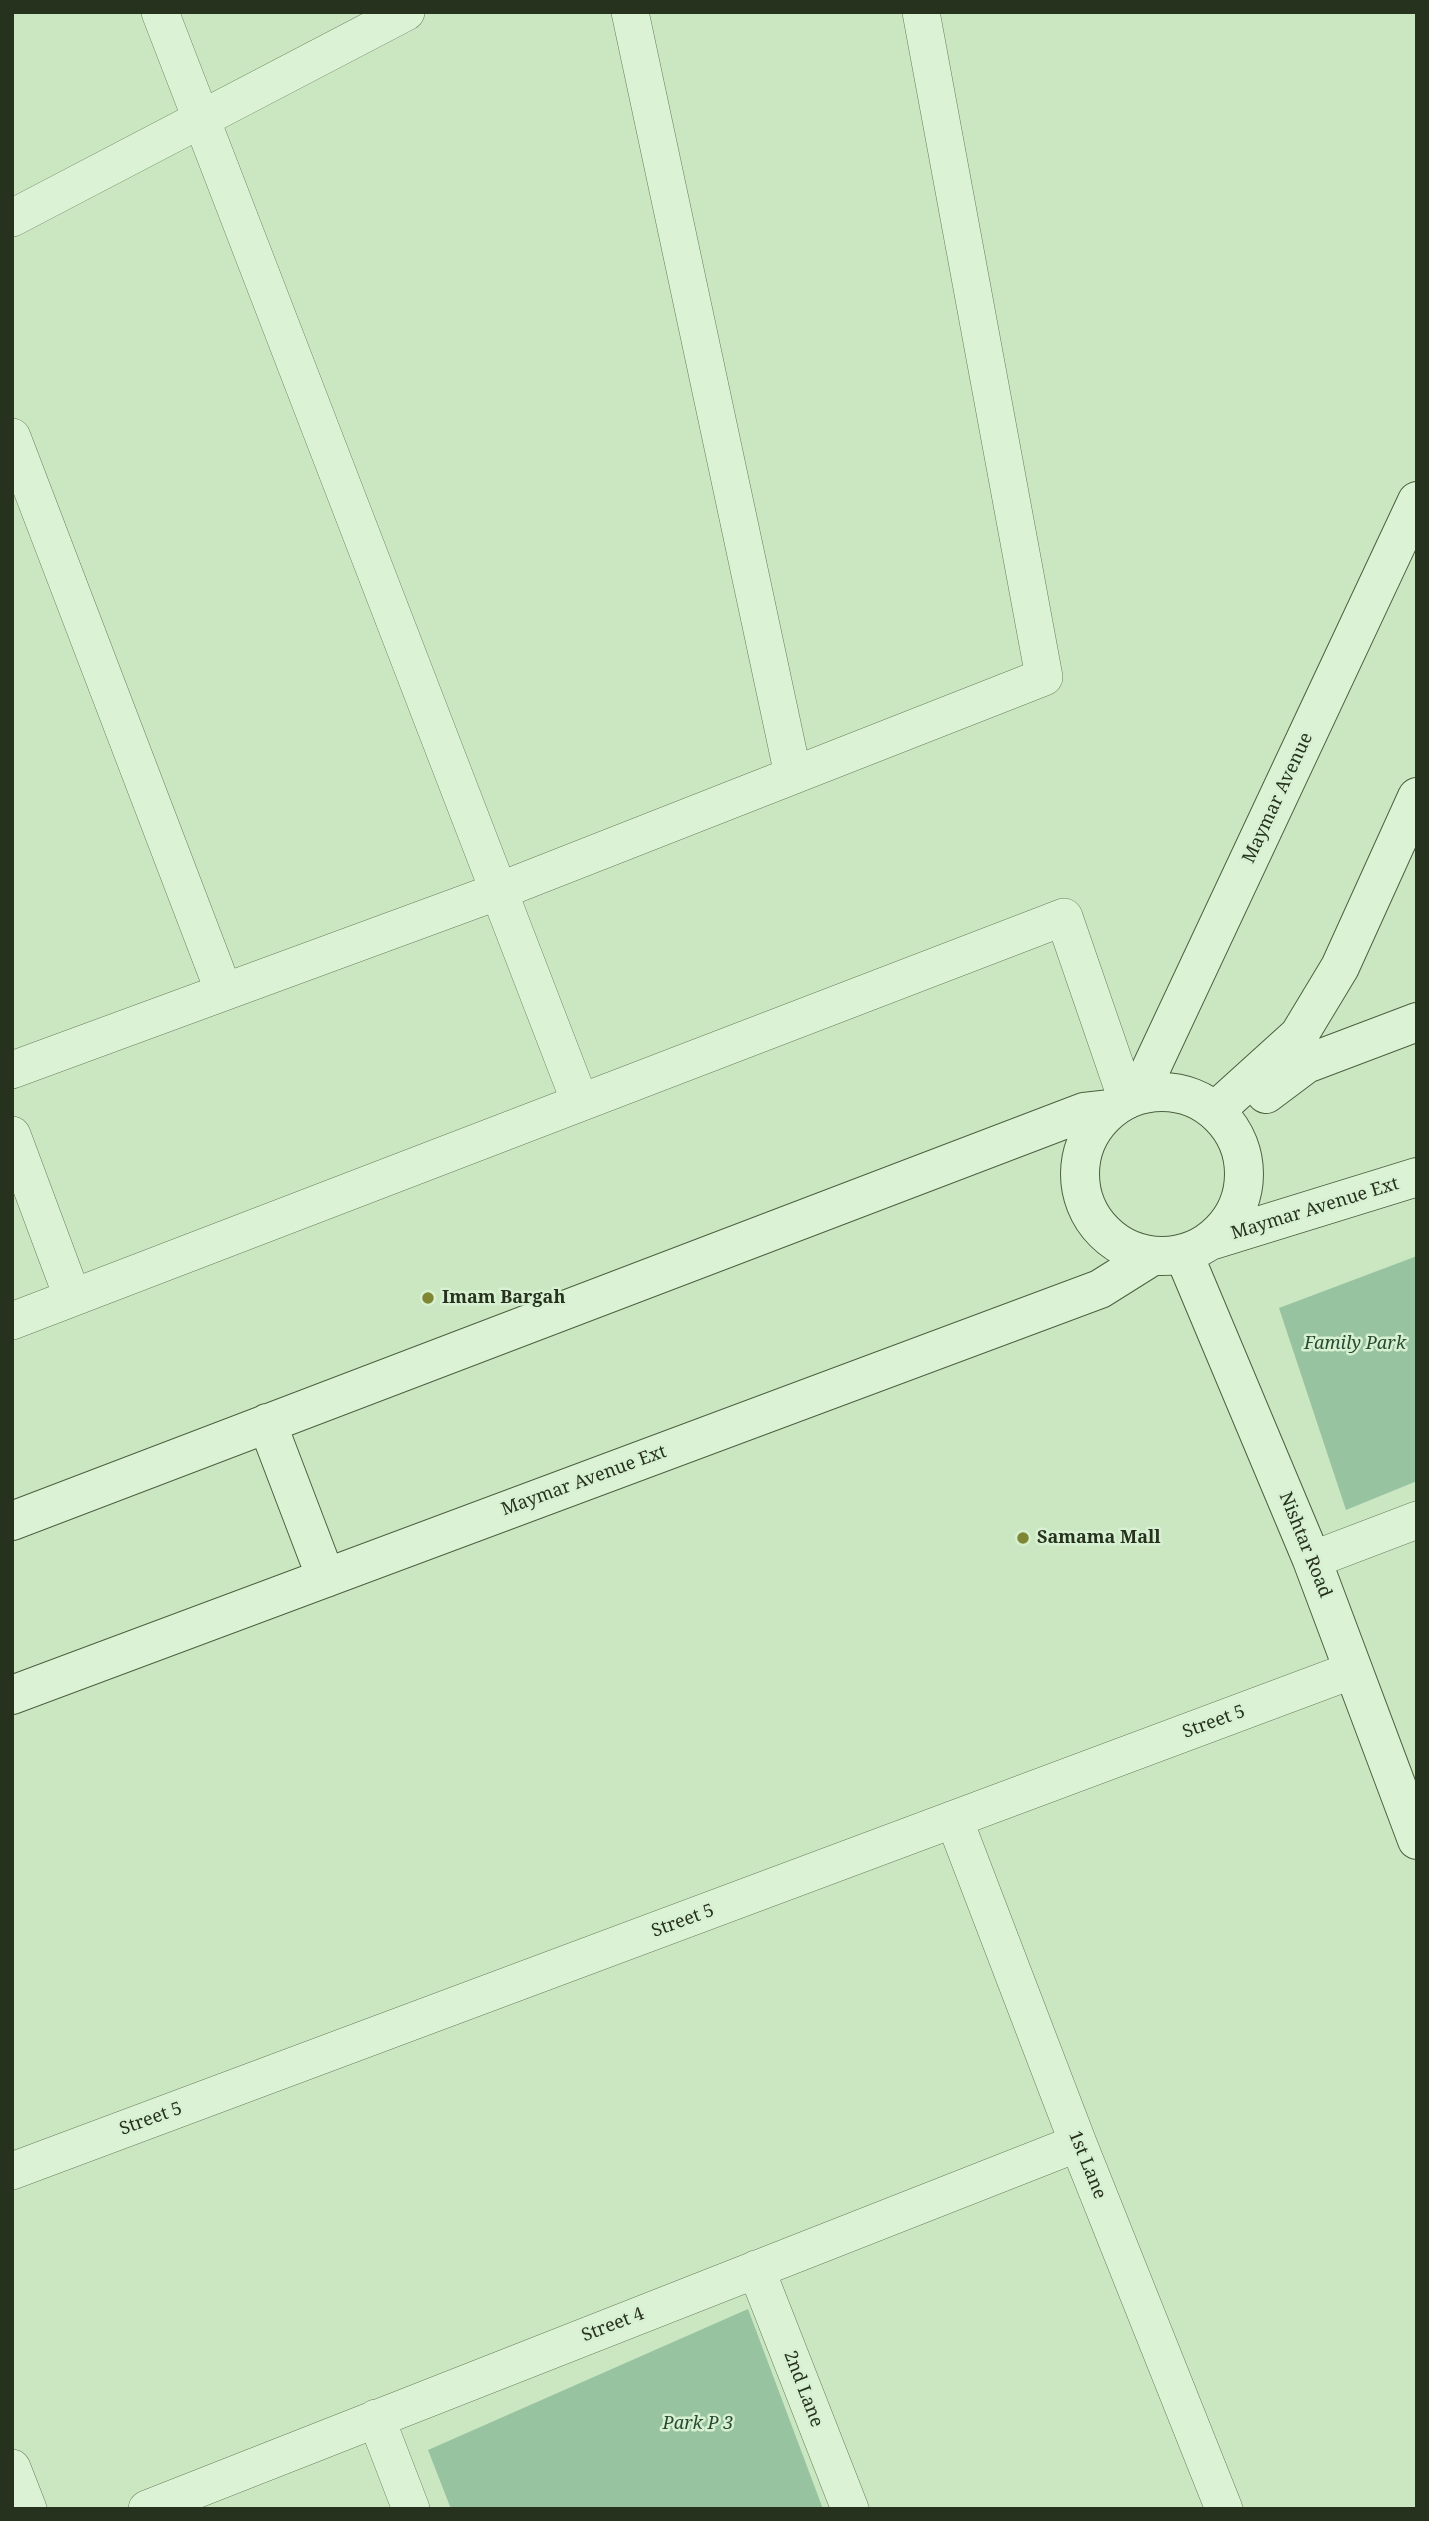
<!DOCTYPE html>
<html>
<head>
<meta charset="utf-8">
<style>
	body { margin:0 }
	#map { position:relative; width:1429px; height:2521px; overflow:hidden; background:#cae7c2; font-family:"Noto Serif",serif }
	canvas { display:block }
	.frame { position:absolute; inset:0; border:14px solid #26311e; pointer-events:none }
</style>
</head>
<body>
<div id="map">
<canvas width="1429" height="2521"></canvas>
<div class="frame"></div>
</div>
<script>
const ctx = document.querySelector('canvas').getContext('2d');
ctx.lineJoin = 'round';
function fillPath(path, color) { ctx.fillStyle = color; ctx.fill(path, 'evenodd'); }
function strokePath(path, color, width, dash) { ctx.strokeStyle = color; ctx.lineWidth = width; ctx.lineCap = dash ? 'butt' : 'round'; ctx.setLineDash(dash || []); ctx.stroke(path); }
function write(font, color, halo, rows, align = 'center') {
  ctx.font = font + ' "Noto Serif",serif'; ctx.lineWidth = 5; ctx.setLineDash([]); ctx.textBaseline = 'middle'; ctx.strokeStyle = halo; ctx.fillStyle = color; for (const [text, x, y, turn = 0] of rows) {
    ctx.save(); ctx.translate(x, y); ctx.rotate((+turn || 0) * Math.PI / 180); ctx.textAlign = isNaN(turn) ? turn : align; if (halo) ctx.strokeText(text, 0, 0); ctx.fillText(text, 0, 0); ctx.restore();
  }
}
const green = new Path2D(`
	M1417,1256V1481L1346,1510L1279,1308Z
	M748,2309L823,2509H451L428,2450Z`);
const street = new Path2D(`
	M160,12L580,1102
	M630,12L793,775
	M12,218L406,12
	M12,437L224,992
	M12,1070L499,891L1044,677L921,12
	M12,1135L72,1296
	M12,1321L1064,917L1127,1100
	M1312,1560L1417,1520
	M954,1819L1078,2143L1224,2509
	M12,2171L1353,1670
	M756,2269L850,2509
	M376,2418L411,2509
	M12,2468L28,2509
	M147,2509L1078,2143`);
const secondary = new Path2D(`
	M1080 1174a82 82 0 1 1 164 0a82 82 0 1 1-164 0Z
	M1139,1094L1417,501
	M1266,1094L1306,1064L1417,1022
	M1215,1111L1299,1035L1340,967L1417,797
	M1213,1240L1417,1177
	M1184,1255L1312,1560L1417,1840
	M267,1423L326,1578
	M12,1521L1084,1112L1111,1109
	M12,1695L1100,1289L1151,1257`);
const markers = [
	[428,1298,7,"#7f8634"],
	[1023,1538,7,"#7f8634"]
];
const streetNames = [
	["Maymar Avenue",1278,798,-65],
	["Maymar Avenue Ext",1315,1209,-17],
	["Maymar Avenue Ext",584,1481,-20],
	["Nishtar Road",1305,1545,68],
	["Street 5",1214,1722,-20],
	["Street 5",683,1921,-20],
	["Street 5",151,2119,-20],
	["1st Lane",1087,2165,68],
	["Street 4",613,2325,-21],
	["2nd Lane",803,2389,69]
];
const poiNames = [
	["Imam Bargah",442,1298],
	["Samama Mall",1037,1538]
];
const parkNames = [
	["Family Park",1355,1344],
	["Park P 3",698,2424]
];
fillPath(green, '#98c3a1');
strokePath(street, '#697f5c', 38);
strokePath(secondary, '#4d603f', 40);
strokePath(street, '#dbf3d4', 37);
strokePath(secondary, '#dbf3d4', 38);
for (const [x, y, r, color] of markers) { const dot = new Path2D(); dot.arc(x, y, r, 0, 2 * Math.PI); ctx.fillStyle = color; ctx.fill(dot); strokePath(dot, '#d7f0d1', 2.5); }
write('18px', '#26311e', '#d7f0d1', streetNames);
write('bold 18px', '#26311e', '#d7f0d1', poiNames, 'left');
write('italic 18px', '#274a33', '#d7f0d1', parkNames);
</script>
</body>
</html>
